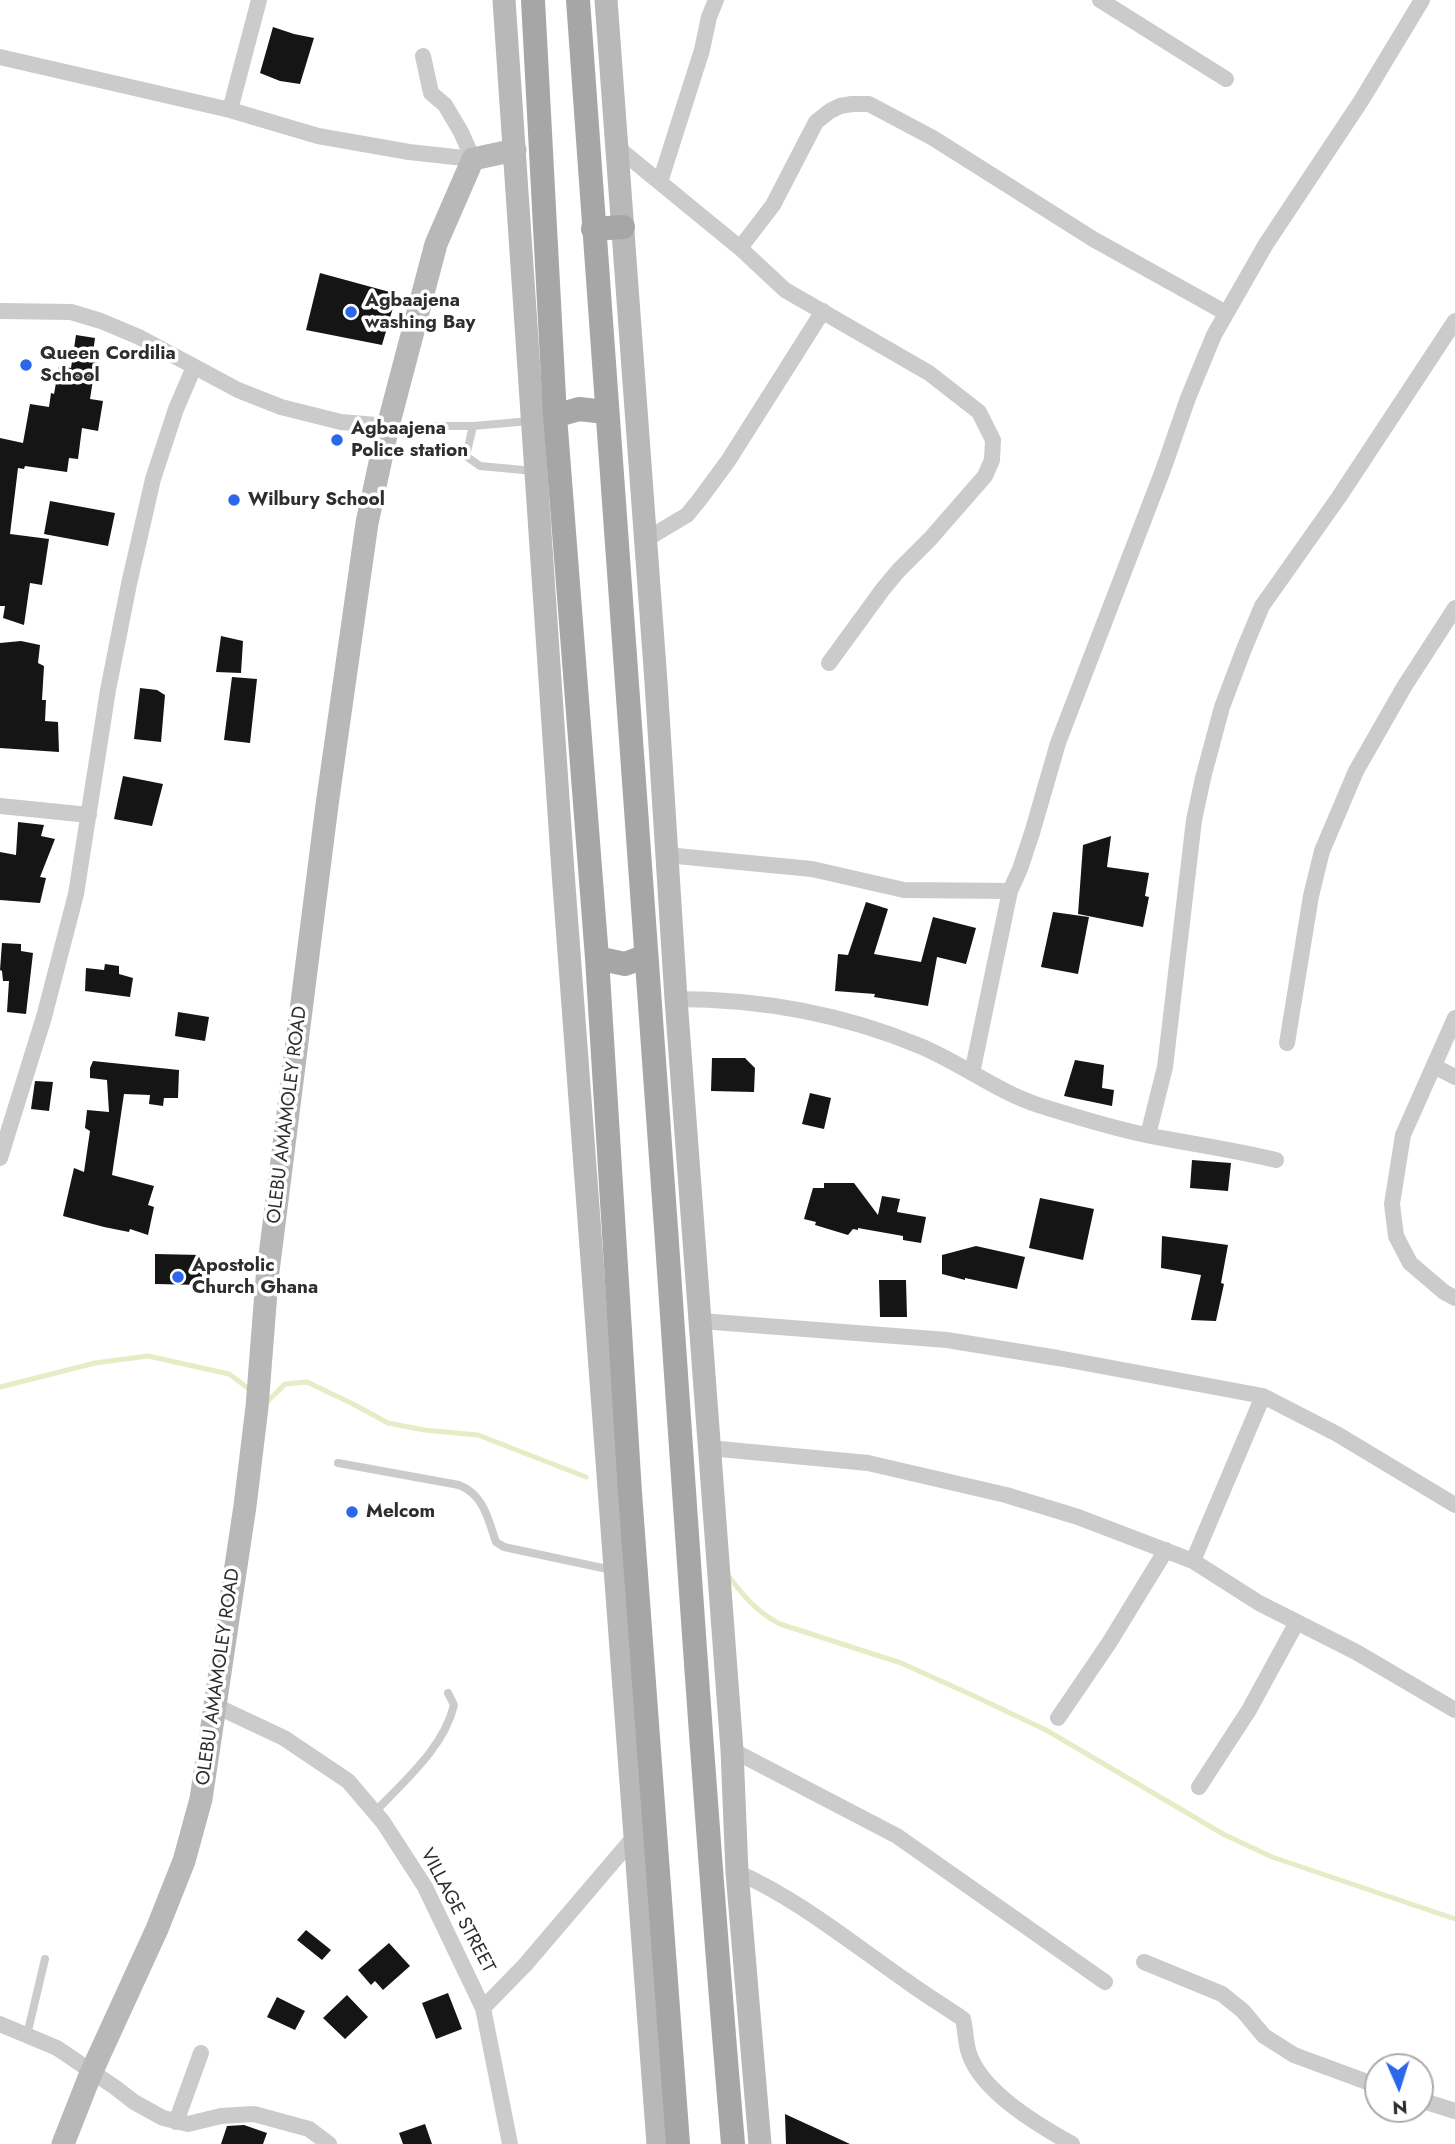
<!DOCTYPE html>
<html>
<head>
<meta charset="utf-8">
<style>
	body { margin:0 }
	#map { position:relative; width:1455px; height:2144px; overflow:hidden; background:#fff; font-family:Jost,sans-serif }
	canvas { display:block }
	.north { position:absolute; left:1364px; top:2053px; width:70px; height:70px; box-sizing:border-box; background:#fff; border:2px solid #ababab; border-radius:50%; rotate:177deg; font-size:19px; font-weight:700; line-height:28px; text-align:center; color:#2e2e2e }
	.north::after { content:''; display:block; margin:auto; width:24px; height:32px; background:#2a67ea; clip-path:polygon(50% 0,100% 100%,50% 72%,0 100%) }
</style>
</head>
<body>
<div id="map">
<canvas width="1455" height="2144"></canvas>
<div class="north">N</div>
</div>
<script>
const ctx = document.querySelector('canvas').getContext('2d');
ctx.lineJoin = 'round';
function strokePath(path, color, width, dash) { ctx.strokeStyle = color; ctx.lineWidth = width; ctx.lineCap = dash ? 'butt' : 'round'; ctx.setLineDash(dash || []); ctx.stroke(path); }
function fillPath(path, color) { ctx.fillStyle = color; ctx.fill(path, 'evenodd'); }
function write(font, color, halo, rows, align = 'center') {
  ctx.font = font + ' Jost,sans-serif'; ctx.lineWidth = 7; ctx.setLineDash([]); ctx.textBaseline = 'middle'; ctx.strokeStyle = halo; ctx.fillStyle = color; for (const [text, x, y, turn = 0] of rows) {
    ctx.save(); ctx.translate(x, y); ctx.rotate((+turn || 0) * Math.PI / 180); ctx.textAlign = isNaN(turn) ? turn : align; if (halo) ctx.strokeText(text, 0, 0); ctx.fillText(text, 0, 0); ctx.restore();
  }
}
const stream = new Path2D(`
	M0,1387L95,1363L148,1356L229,1374L252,1391
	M265,1404L285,1384L307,1382L353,1404L388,1423L424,1430L478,1435L586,1477
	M728,1575C743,1596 757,1612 780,1624L901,1663L972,1695L1046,1730L1223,1834L1272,1857L1455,1919`);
const building = new Path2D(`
	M273,27L294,34L314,38L300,84L280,81L260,73Z
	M320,273L397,294L382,345L306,330Z
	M76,335L95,338L93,353L97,354L90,399L103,401L98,431L82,428L78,459L69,458L67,472L25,466L24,469L18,468L10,534L49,539L42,585L30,583L24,625L3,618L5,606H0V438L23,443L30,404L49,407L51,393L54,394L59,366L71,368Z
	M50,501L115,513L108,546L44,534Z
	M221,636L243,641L241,673L216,672Z
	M21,641L40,645L38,663L44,666L42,700H46L45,721L58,722L59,752L0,748V643Z
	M232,677L257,679L250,743L224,740Z
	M140,688L157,690L165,695L161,742L134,739Z
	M123,776L163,784L152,826L114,819Z
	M18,822L44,825L41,836L55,839L40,877L46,878L40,903L0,900V852L16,855Z
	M1111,836L1107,867L1149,873L1145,896L1149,897L1143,927L1078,914L1083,845Z
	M866,902L888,909L874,954L921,962L933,917L976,928L966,964L937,957L928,1006L874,997L875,994L835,991L838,954L848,955Z
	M1053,912L1089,917L1078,974L1041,967Z
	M2,943L21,944V951L33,953L26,1014L7,1012L9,981H3L2,971L0,970Z
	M105,964L119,966V974L133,978L130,997L85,991L86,968L104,970Z
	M178,1012L209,1017L205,1041L175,1036Z
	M712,1058H745L755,1068L754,1092L711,1091Z
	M1075,1060L1104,1065L1102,1088L1114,1090L1112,1106L1064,1096Z
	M93,1061L179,1070L178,1098H164L163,1106L149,1104L150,1095L124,1094L112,1175L154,1186L148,1205L154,1207L148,1235L130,1229L129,1232L104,1227L63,1216L74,1168L84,1172L90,1131L85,1128L87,1110L109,1112L107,1080L90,1078V1068Z
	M35,1081L53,1082L49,1111L31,1109Z
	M810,1093L831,1098L824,1129L802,1124Z
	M1192,1160L1231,1163L1228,1191L1190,1188Z
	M824,1183H854L878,1215L882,1196L900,1199L897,1212L926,1217L921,1243L903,1240V1236L858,1228V1230L853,1229L848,1235L815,1225L816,1222L804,1219L813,1188H824Z
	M1040,1198L1094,1209L1083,1260L1029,1248Z
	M1162,1236L1228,1245L1221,1283L1224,1284L1216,1321L1191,1320L1201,1275L1161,1268Z
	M976,1246L1025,1257L1017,1289L965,1278V1280L942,1274V1255Z
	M155,1254L202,1255V1285L155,1284Z
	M879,1280H906L907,1317H880Z
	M306,1930L331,1950L322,1960L297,1940Z
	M389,1943L410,1966L383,1990L375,1981L371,1985L358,1970Z
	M448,1993L462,2029L436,2039L422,2003Z
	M347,1995L368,2017L345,2039L323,2018Z
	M277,1997L305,2011L295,2030L267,2017Z
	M785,2114L850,2144H786Z
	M425,2124L432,2144H403L399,2133Z
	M244,2125L267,2133L263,2144H221L227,2126Z`);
const lane = new Path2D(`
	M389,426H473L530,421
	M473,426L466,456L480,466L534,471
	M338,1463L459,1485C484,1495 488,1519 496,1542L504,1547L612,1570
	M375,1812C403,1782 444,1748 454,1705L448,1693
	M27,2035L45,1959`);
const street = new Path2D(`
	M1100,0L1226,79
	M423,56L431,93L445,105L461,132L473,159
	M0,57L230,110L318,136L409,152L473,159
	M230,110L259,0
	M618,148L740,248L785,290L929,373L979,412L993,440L992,460L985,476L930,539L899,570L883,589L829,663
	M660,182L702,50L709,17L716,0
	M740,248L773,205L816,122L830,111L840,106L852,104H869L933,138L1093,239L1226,313
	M0,311L71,312L101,321L139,337L238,390L281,407L341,422L388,426
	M645,540L687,515L700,499L728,461L823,311
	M0,806L89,815
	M666,855L812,869L904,890L1010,891
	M676,999C759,999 843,1014 920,1046C961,1063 996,1091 1038,1105C1073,1116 1115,1129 1151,1136C1193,1144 1235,1150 1276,1160
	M1455,1018L1403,1135L1392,1204L1396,1236L1410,1263L1444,1292L1455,1298
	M1287,1043L1311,896L1322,851L1356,771L1404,687L1455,608
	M1434,1066L1455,1077
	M972,1073L1010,891L1020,869L1032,833L1058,743L1163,470L1188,398L1214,335L1266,244L1361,101L1422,0
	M1148,1135L1165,1067L1194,820L1203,778L1222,707L1244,649L1262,606L1339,497L1455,321
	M0,1158L44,1017L76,894L108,690L129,584L153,479L176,409L194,367
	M701,1321L947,1340L1058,1358L1263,1396L1337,1434L1455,1505
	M709,1448L868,1463L1006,1495L1078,1517L1193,1561L1259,1603L1356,1652L1455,1710
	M1193,1561L1263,1396
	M216,1706L284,1738L348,1781L383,1822L425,1887L483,2008L510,2144
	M1058,1718L1109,1643L1166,1550
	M732,1750L897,1836L1105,1982
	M1199,1787L1249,1710L1297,1622
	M737,1872C798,1899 850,1942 905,1980C924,1994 944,2006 963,2019C966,2031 965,2044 970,2056C984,2093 1038,2125 1072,2144
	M1144,1962L1222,1994L1243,2011L1264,2036L1294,2055L1378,2086
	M483,2008L525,1965L635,1836
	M0,2024L57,2048L116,2088L134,2102L163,2118L188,2124L221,2116L254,2114L309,2129L329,2144
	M1420,2100L1455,2111
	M176,2122L201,2053`);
const secondary = new Path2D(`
	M504,0L563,872L658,2144
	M606,0L656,682L676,999L732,1750L737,1872L760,2144
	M63,2144L91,2073L157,1929L184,1861L201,1799L245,1506L257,1407L267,1279L327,805L367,523L388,426L436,244L473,159L515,150`);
const primary = new Path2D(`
	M533,0L555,416L597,958L630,1493L678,2144
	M578,0C604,410 636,819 666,1228C687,1534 707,1839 733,2144
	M593,229L623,227
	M555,416L579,409L605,412
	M597,958L625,964L646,956`);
const markers = [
	[351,312,7,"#2a67ea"],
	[26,365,7,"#2a67ea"],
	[337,440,7,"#2a67ea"],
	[234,500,7,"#2a67ea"],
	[178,1277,7,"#2a67ea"],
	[352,1512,7,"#2a67ea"]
];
const poiNames = [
	["Agbaajena",365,301],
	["washing Bay",365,323],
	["Queen Cordilia",40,354],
	["School",40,376],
	["Agbaajena",351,429],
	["Police station",351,451],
	["Wilbury School",248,500],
	["Apostolic",192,1266],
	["Church Ghana",192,1288],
	["Melcom",366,1512]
];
const streetNames = [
	["OLEBU AMAMOLEY ROAD",288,1115,-83],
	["OLEBU AMAMOLEY ROAD",219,1677,-82],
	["VILLAGE STREET",457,1911,62]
];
strokePath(stream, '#e7ecc6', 5);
fillPath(building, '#151515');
strokePath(lane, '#cbcbcb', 8);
strokePath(street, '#cbcbcb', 16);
strokePath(secondary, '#b8b8b8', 23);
strokePath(primary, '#a6a6a6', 24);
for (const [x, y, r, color] of markers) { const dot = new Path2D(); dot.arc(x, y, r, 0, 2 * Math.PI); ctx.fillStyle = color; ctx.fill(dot); strokePath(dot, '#fff', 2.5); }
write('bold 19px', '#2e2e2e', '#fff', poiNames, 'left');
write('19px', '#2e2e2e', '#fff', streetNames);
</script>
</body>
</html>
